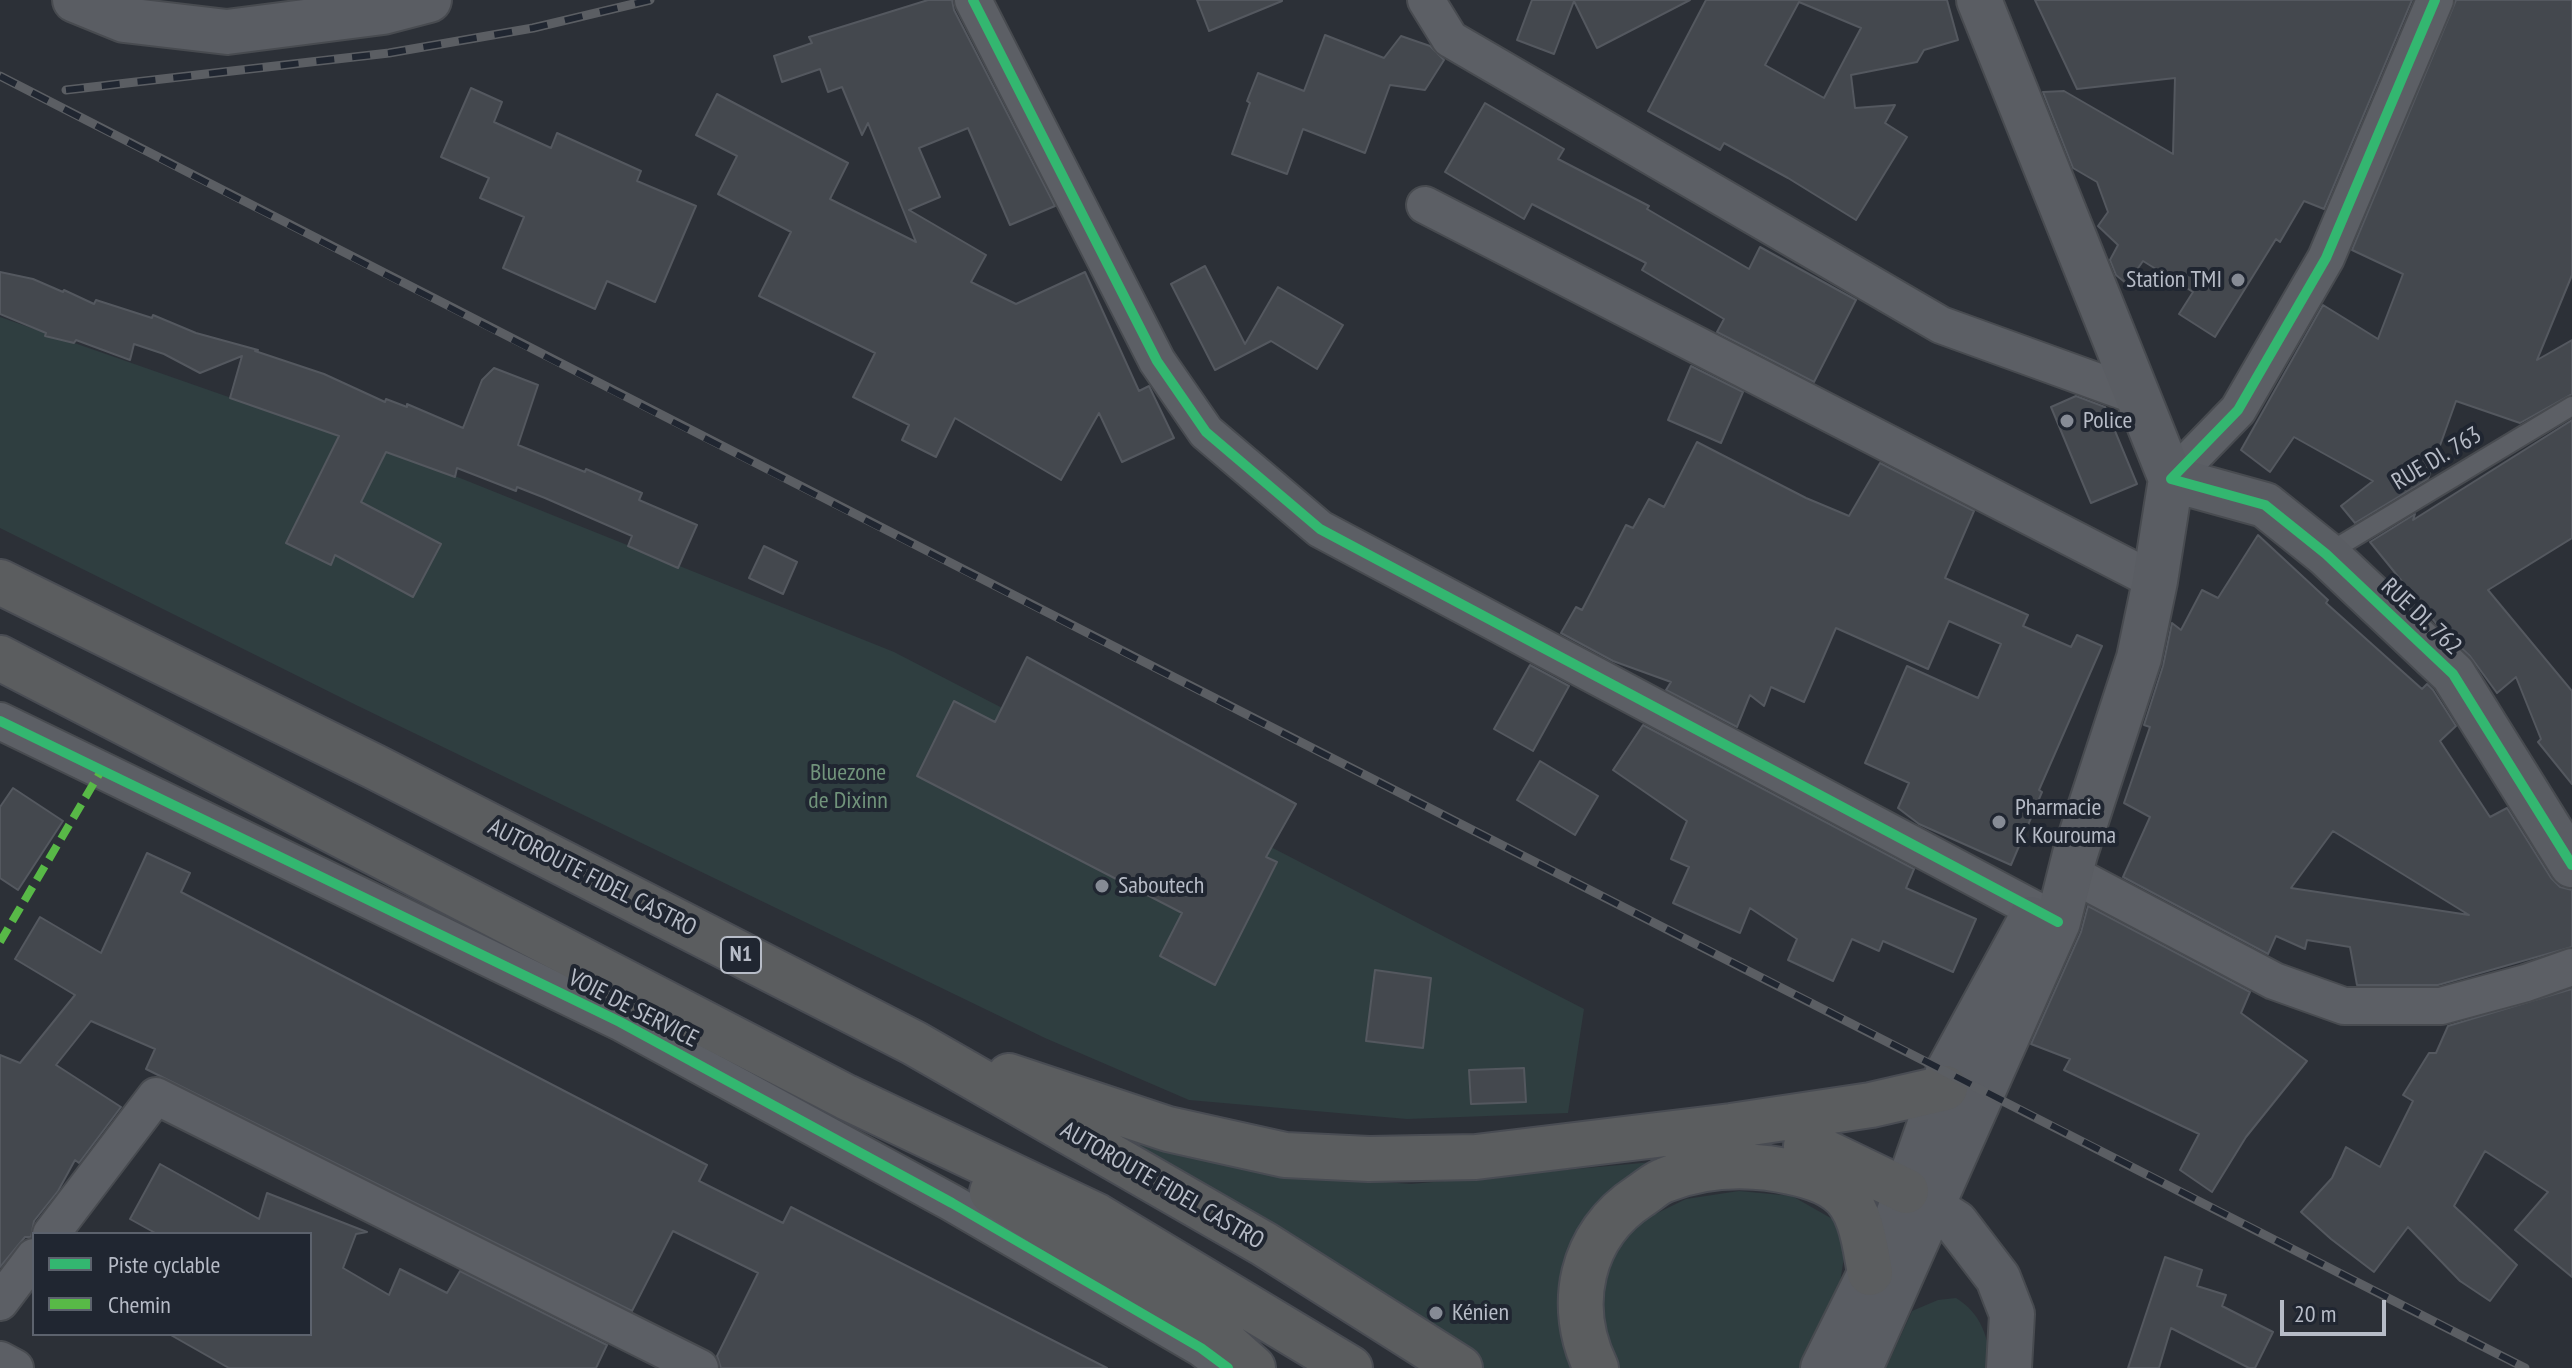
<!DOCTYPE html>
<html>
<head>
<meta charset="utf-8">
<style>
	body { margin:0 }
	#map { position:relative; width:2572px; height:1368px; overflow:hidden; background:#2c3037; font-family:"PT Sans Narrow",sans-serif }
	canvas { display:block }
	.legend { position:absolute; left:32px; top:1232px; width:280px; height:104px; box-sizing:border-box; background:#202631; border:2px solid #5c626d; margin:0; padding:10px 14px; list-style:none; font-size:24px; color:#b7bcc7 }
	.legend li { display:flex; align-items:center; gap:16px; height:40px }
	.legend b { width:40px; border:2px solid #5c626d }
	.scale { position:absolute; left:2280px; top:1300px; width:106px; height:36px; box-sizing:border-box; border:4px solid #b7bcc7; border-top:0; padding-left:10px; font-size:24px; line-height:28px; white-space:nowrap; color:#b7bcc7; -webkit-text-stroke:6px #202631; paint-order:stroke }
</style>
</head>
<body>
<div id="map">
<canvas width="2572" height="1368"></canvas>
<ul class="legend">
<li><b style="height:10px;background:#33b770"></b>Piste cyclable</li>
<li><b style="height:10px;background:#58b947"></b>Chemin</li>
</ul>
<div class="scale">20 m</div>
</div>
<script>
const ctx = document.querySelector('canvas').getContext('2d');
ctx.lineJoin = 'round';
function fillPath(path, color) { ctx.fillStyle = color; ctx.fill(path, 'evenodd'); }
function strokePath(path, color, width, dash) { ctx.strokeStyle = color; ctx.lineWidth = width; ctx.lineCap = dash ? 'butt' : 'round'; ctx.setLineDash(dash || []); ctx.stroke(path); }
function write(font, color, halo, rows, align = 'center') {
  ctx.font = font + ' "PT Sans Narrow",sans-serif'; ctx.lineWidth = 8; ctx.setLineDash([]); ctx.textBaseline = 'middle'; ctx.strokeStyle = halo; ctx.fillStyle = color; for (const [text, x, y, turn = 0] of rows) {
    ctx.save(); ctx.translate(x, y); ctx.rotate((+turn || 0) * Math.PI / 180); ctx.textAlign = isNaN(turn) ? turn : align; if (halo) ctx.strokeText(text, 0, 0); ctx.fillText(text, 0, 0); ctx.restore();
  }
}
const green = new Path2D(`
	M0,317L460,478L894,652L1584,1009L1568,1113L1407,1119L1189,1100L1045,1038L356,705L0,528Z
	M1085,1129L1266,1173L1411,1184L1697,1158L1571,1254L1558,1311L1574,1368H1475Z
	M1739,1191L1792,1196L1836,1221L1846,1245L1837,1301L1807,1368H1615L1593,1294L1611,1252L1643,1220L1686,1199Z
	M1956,1298C1981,1313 1990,1339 1990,1368H1886L1912,1311L1938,1300Z`);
const building = new Path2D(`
	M928,0H952L954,10L1055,206L1010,225L968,128L919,148L940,197L909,210L986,255L971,282L1016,304L1085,272L1139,391L1149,386L1174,438L1122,462L1099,413L1061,480L955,418L936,457L902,440L909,425L853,397L875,353L759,296L791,232L718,194L737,156L696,135L717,94L848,163L830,199L916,242L868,123L862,135L842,87L828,92L820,69L782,82L774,56L812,43L809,37Z
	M1197,0H1282V1L1209,31Z
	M1532,0H1690L1597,48L1574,1L1554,54L1517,40Z
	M1706,0H1947L1958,40L1924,50L1917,62L1851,75L1855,108L1895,105L1885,123L1907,137L1856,220L1788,178L1724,143L1720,150L1648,111ZM1799,2L1861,28L1824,98L1765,65Z
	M2035,0H2412L2324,209L2304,201L2280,242L2276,239L2215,337L2179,314L2193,292L2143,261L2127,284L2116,275L2110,260L2118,245L2098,226L2108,212L2097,182L2073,168L2043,92L2064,91L2173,154L2175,78L2077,89Z
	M2456,0H2572V275L2537,360L2572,340V394L2520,423L2456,401L2428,479L2355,523L2341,506L2373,481L2294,437L2270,472L2241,450L2323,305L2378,339L2403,274L2352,250Z
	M1325,35L1384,58L1401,36L1430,46L1444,60L1425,90L1390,85L1365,153L1303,129L1287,174L1232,154L1250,103L1247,101L1258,73L1304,91Z
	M471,88L502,102L494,122L551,148L557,133L641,171L637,181L696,206L655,302L607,281L595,309L503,268L524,217L480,198L489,178L441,157Z
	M1485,103L1564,149L1558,159L1649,206L1647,209L1749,269L1760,247L1856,300L1814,382L1717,332L1724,319L1642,270L1646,263L1532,204L1524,219L1445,172Z
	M1205,266L1245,344L1278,287L1343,325L1317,369L1271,341L1215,370L1171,284Z
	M0,272L33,279L63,292L64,290L94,304L96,300L152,318L153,315L196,333L258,350L255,351L324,374L385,402L386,399L407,407V404L463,428L482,380L494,368L538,385L518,445L585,472L586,469L642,493L639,500L697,525L678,568L628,546L632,536L545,498L517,487L516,491L457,468L455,477L386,452L361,502L441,544L413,597L335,555L331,565L286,543L339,436L230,398L242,356L200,373L164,354L134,344L130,360L76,340L74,343L45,336L46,333L0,314Z
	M1691,366L1743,392L1721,443L1668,420Z
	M2076,396L2105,407L2137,484L2091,503L2051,407Z
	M2572,420V538L2488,590L2572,691V784L2538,742L2541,739L2516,677L2497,693L2470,656L2440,628L2370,542L2415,514L2413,520Z
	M1697,442L1806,498L1849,516L1880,463L1974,511L1945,578L2028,615L2023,626L2071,647L2077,635L2102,646L2039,790L2042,792L2011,865L1919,824L1898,808L1909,783L1865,763L1907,666L1978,698L2001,644L1949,621L1928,669L1836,628L1804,702L1771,687L1764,706L1750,695L1737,727L1666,690L1671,682L1613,661L1561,633L1576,607L1582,610L1626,525L1633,528L1649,499L1664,507Z
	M2258,535L2328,600L2326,603L2422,689L2427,684L2433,690L2456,726L2440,741L2490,817L2507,808L2551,878L2560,887L2572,890V947L2438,985H2357L2350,947L2307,940L2305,949L2276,936L2268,954L2123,877L2150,817L2124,803L2150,727L2144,725L2163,666L2172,623L2181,630L2202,590L2218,598ZM2333,831L2469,915L2291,888Z
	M764,546L797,562L783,594L749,578Z
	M1027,657L1296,804L1266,857L1277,862L1215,985L1160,956L1182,913L917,776L954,701L995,722Z
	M1530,665L1569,686L1533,751L1494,729Z
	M1643,725L1914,869L1906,888L1976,919L1953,972L1883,941L1879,951L1852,939L1833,981L1788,960L1797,939L1750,908L1740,933L1673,903L1689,867L1671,859L1687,821L1613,770Z
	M1540,761L1598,796L1575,835L1517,800Z
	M13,788L63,821L18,890L0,878V807Z
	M147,853L190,873L181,892L707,1165L699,1181L783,1223L791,1207L1107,1368H721L717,1356L758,1273L673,1231L632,1311L146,1069L155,1049L91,1021L56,1065L121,1107L79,1163L75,1160L58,1191L34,1221L31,1237H25L0,1267V1055L20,1063L75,995L15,959L40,917L101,953Z
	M2088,906L2250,992L2241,1013L2307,1061L2246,1137L2212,1192L2180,1170L2199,1134L2064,1070L2070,1059L2031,1044L2081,932Z
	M1375,970L1431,978L1423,1048L1366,1041Z
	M2572,989V1277L2515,1230L2548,1192L2485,1151L2454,1206L2517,1265L2490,1301L2460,1281L2408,1227L2374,1272L2331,1239L2301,1212L2332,1178L2346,1147L2380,1167L2413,1101L2403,1095L2429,1053H2436L2448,1026Z
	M1524,1068L1526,1102L1471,1104L1469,1070Z
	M160,1164L259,1219L267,1193L367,1232L356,1234L343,1268L389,1295L400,1269L447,1293L460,1271L607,1345L596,1368H229L169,1334H310V1234H157L130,1219Z
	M2165,1257L2202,1270L2197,1286L2226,1295L2222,1306L2273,1332L2255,1368H2249L2171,1328L2159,1368H2128Z`);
const lane = new Path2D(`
	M2326,554L2572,406`);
const street = new Path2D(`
	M973,0L1157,361L1206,432L1320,529L2058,922
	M1426,0L1450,39L1941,325L2137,396
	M1425,205L2155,581
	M2171,479L2238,410L2326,258L2435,0
	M0,721L620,1022L952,1203L1201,1348L1228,1368
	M2070,873L2274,981L2344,1006H2441L2526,983L2572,967
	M51,1234L156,1096L700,1368
	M0,1302L34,1257
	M0,1360L15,1368`);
const secondary = new Path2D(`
	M75,0L124,20L227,32L383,12L429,0
	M2171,479L2265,505L2326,554L2453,674L2572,865
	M1909,1193L1956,1223L1998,1278L2012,1314L2009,1368
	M1823,1368L1896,1221L1932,1118L1945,1088L1948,1071L2031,919
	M1860,1368L2058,922L2075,854L2139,658L2155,581L2171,479L1979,0`);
const highway = new Path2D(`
	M0,582L375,767L914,1043L1264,1244L1460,1368
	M0,658L846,1097L1097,1216L1350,1368
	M1009,1076L1168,1129L1285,1155L1369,1159L1476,1157L1731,1126L1871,1105L1945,1088
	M1806,1146L1825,1152L1906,1191
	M992,1192L1206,1326L1253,1368
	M1596,1368C1566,1306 1580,1235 1640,1196C1648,1191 1656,1183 1665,1180C1698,1167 1734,1164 1768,1168C1789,1171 1820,1177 1837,1190C1862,1207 1865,1247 1870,1273`);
const rail = new Path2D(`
	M0,76C840,510 1684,936 2525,1368
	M66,90L389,53L533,28L650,0`);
const quiet = new Path2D(`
	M0,942L101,771`);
const cycleway = new Path2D(`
	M973,0L1157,361L1206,432L1320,529L2058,922
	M2435,0L2326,258L2238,410L2171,479L2265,505L2326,554L2453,674L2572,865
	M0,721L620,1022L952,1203L1201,1348L1228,1368`);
const markers = [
	[2238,280,8,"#868b95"],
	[2067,421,8,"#868b95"],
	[1999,822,8,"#868b95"],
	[1102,886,8,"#868b95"],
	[1436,1313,8,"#868b95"]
];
const shields = [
	[741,955,40]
];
const shieldNames = [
	["N1",741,955]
];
const poiNames = [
	["Station TMI",2222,280,"right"],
	["Police",2083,421],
	["Pharmacie",2015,808],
	["K Kourouma",2015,836],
	["Saboutech",1118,886],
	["Kénien",1452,1313]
];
const streetNames = [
	["RUE DI. 763",2437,459,-31],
	["RUE DI. 762",2421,617,43],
	["AUTOROUTE FIDEL CASTRO",592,878,27],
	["VOIE DE SERVICE",633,1009,27],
	["AUTOROUTE FIDEL CASTRO",1162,1186,30]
];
const parkNames = [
	["Bluezone",848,773],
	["de Dixinn",848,801]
];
fillPath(green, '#2f3e40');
fillPath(building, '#44484e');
strokePath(building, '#54585f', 2);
strokePath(lane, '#484b50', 22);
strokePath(street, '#484b50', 40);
strokePath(secondary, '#484b50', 48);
strokePath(highway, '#494c53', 48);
strokePath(lane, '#5c5f65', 18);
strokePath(street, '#5c5f65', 36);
strokePath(secondary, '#5a5d63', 44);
strokePath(highway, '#5b5d5f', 44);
strokePath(rail, '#5b5e63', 9);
strokePath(rail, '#202631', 6, [18]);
strokePath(quiet, '#58b947', 8, [16, 8]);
strokePath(cycleway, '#33b770', 10);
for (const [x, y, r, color] of markers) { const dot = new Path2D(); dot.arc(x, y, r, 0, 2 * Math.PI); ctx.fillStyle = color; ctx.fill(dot); strokePath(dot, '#202631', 3); }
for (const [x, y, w] of shields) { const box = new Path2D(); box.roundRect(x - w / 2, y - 18, w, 36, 6); ctx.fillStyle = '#202631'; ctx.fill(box); strokePath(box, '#b7bcc7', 2); }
write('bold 22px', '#b7bcc7', null, shieldNames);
write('24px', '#b7bcc7', '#202631', poiNames, 'left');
write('24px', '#b7bcc7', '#202631', streetNames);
write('24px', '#71947b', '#202631', parkNames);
</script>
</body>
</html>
